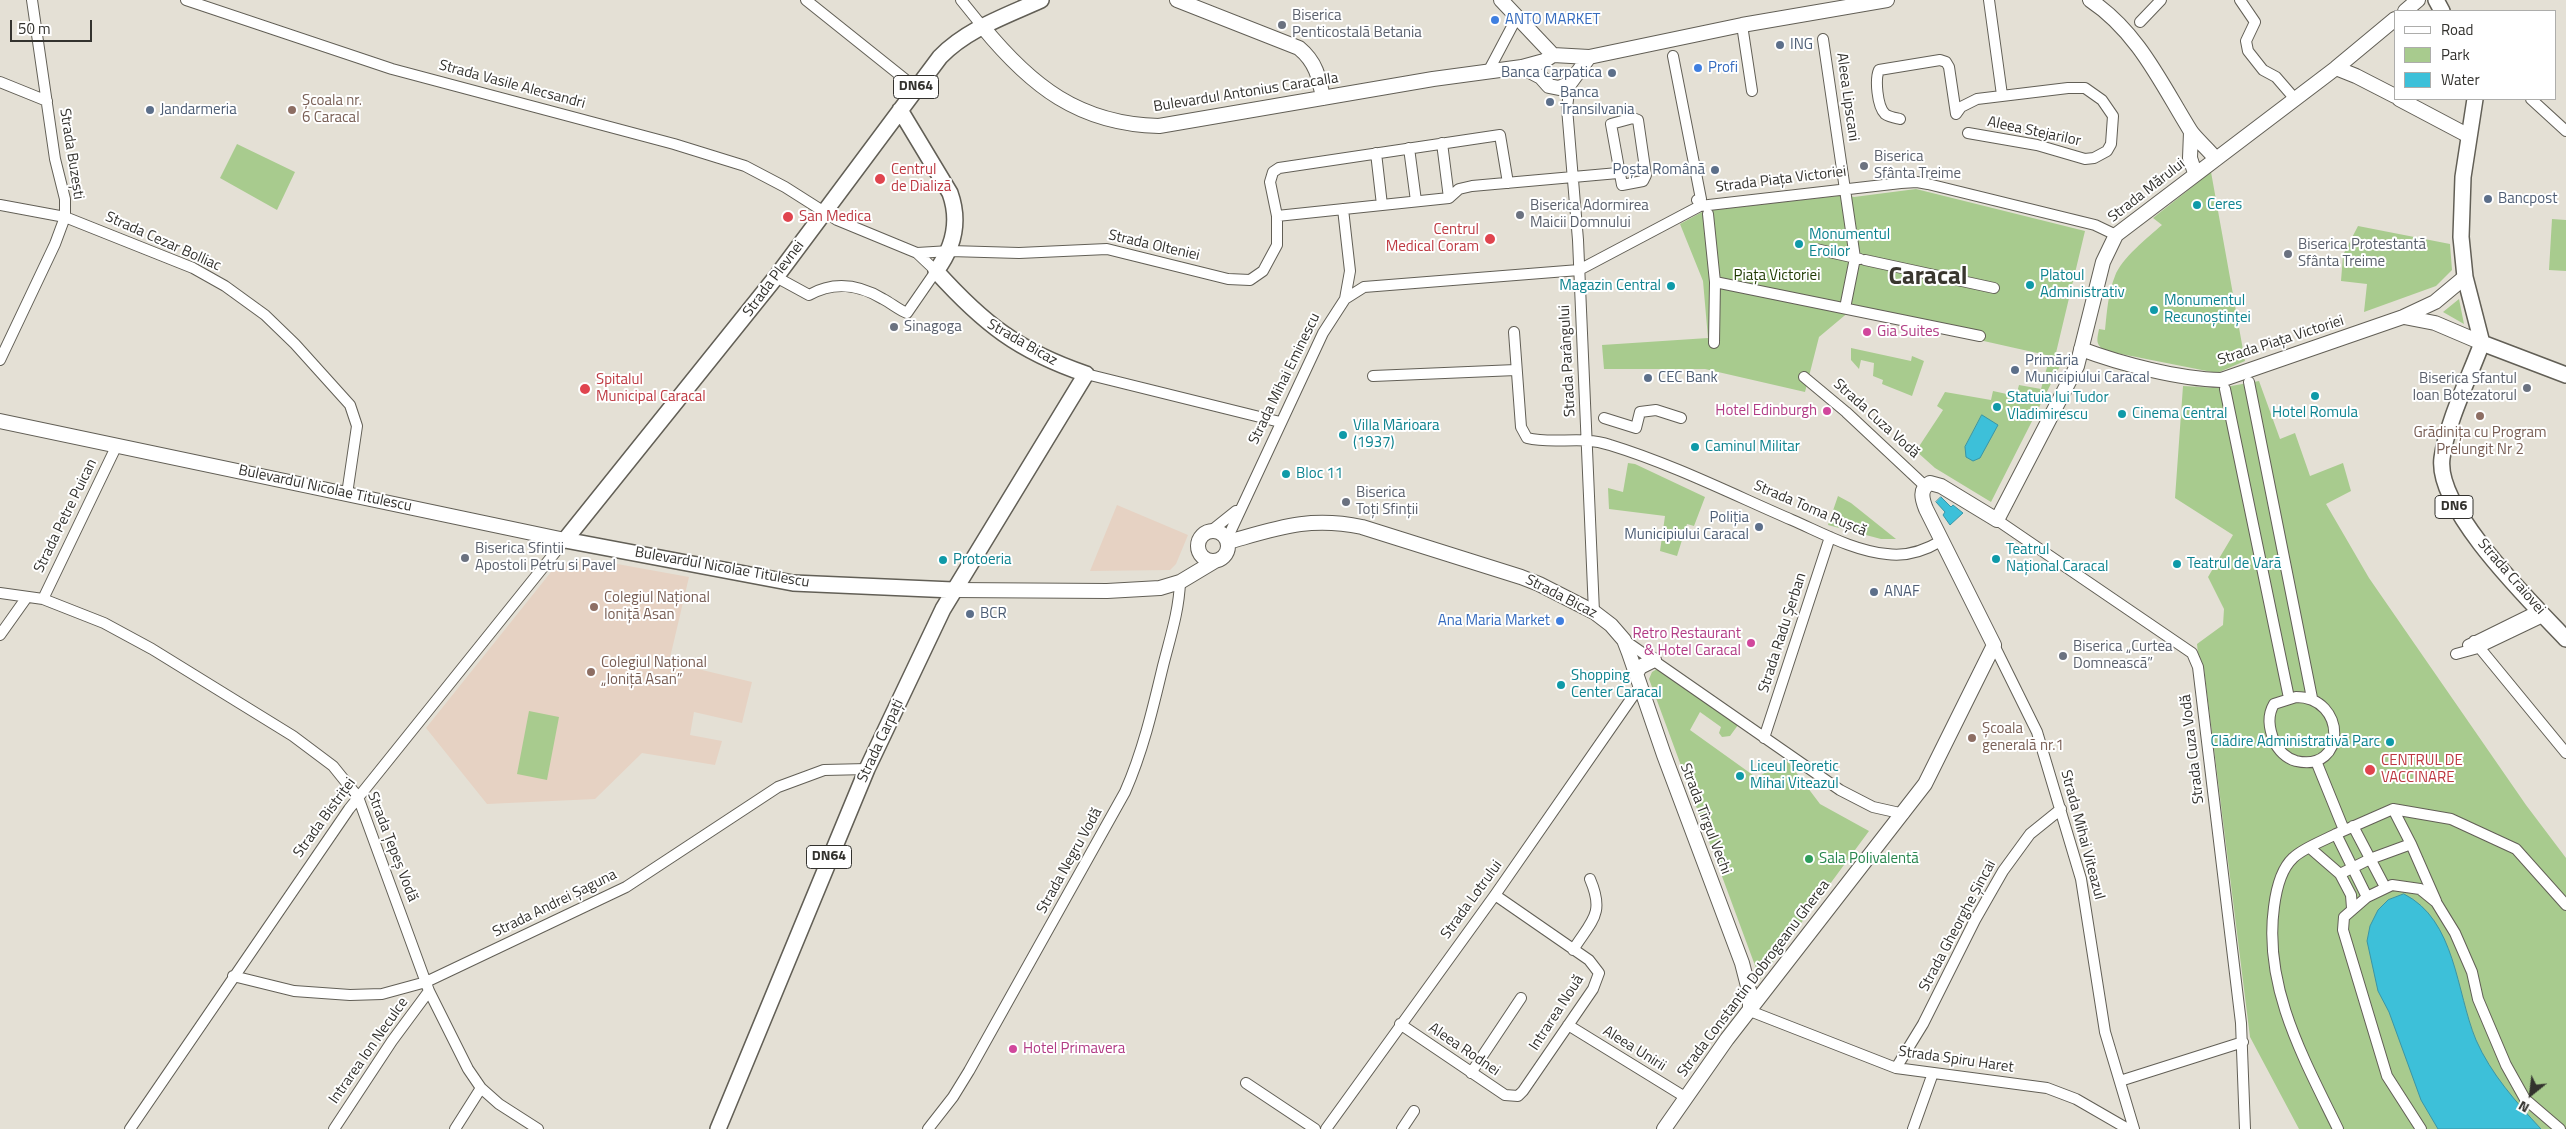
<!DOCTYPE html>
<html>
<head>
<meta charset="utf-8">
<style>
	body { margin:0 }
	#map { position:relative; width:2566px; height:1129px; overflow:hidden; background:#e4e0d5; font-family:"Titillium Web",sans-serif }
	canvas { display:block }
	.legend { position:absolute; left:2394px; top:10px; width:162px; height:90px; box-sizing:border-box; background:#fff; border:1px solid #adadab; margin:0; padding:6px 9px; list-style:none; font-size:15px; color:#33322e }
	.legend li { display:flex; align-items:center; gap:10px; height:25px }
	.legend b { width:25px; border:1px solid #adadab }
	.north { position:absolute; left:2506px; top:1069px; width:50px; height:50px; -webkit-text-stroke:4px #fff; paint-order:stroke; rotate:209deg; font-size:14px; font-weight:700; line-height:20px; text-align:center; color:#33322e }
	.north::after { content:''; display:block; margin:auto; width:18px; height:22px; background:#33322e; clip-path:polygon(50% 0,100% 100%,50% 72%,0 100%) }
	.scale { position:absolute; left:10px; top:20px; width:82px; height:22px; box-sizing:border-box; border:2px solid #33322e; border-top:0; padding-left:6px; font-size:15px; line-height:18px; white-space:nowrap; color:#33322e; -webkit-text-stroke:4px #fff; paint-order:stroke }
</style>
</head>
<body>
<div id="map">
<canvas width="2566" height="1129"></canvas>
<ul class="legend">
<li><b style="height:6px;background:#fff"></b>Road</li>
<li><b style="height:14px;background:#a8cb8e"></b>Park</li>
<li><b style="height:14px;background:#3dc0d9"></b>Water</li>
</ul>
<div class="north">N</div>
<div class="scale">50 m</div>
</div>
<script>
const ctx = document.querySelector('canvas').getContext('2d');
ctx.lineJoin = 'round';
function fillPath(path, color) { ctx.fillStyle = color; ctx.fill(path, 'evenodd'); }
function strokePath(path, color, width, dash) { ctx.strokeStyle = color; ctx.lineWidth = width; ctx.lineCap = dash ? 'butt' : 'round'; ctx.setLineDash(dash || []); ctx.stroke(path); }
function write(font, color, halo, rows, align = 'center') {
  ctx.font = font + ' "Titillium Web",sans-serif'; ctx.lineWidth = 4; ctx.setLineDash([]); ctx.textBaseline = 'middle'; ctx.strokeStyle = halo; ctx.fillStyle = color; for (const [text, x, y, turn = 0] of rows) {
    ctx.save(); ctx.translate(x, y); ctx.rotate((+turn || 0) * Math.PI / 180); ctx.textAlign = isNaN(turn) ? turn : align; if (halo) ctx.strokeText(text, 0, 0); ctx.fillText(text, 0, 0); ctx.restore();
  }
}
const education = new Path2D(`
	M1117,505L1188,535L1176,564L1170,570L1090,571Z
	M584,558L689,577L669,662L752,682L742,723L694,712L690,735L722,741L715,765L642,753L595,799L487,804L426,728L555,567Z`);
const green = new Path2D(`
	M237,144L295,172L277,210L220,178Z
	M2211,172L2245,361L2217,373L2106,351C2095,345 2097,340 2099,329L2105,330C2107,312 2108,293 2115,276C2121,259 2148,237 2162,225L2153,218Z
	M1916,189L2085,231L2055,357L1850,311L1819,337L1805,392L1705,369H1604L1602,345L1708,338L1703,281L1680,224L1702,212L1713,210L1846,195L1854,197Z
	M2552,219L2566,220V271L2549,270Z
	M2358,226L2450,244L2452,270L2436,286L2364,312L2367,284L2341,281L2343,255Z
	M2459,299L2464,324L2443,312Z
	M1851,348L1911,361L1912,356L1924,361L1912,396L1882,384L1883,380L1873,376L1874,363L1861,360L1859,369L1851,360Z
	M2049,360L2062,362L1991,502L1935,468L1916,451L1943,410L1937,406L1945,392L1991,400L1993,391L2016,396L2019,385L2041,389Z
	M2259,381L2280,439L2295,433L2310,476L2343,463L2351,491L2326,504L2369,578L2526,805L2566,858V1129H2299L2250,1037L2204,669L2198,654L2197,644L2223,625L2224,609L2208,577L2233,535L2175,498L2183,386L2220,388Z
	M1628,463L1635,464L1705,497L1694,526L1687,524L1677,556L1660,551L1665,516L1609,509L1608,488L1623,492Z
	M1838,496L1851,503L1896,539H1881L1828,525Z
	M1657,669L1738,725L1730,736L1722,737L1719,733L1721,727L1700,712L1690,730L1757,778L1786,759L1820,804L1869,831L1760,979L1649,679L1652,672Z
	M529,711L559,717L547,780L517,774Z`);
const water = new Path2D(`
	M1982,415L1998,425L1980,458L1973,461L1966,457L1965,447Z
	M1941,497L1951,507L1953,505L1963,513L1950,525L1943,515L1945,512L1936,502Z
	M2404,894C2456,920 2456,992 2476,1040C2491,1074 2516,1102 2541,1129H2438L2421,1100L2389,1012L2378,991L2367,941L2370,926L2378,910L2388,900Z`);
const street = new Path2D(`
	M186,0L392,69L674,144L745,166L785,187L837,220L917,253L936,271L907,313C899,310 891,303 883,299C858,284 834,281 809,295L776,277
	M806,0L916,88
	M961,0L982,26
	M1989,0L2002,95
	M2240,0L2255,22L2246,41L2248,51L2263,70L2276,77L2295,99
	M2140,22L2161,0
	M1742,25L1752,91
	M1823,39L1855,258L1845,308
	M1673,56L1701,199L1697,200
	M1489,70L1517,17
	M0,82L47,101
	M1570,83L1567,108L1578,240L1594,612
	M2531,99L2566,131
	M1956,114L1961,107L1977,99L2068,88H2085L2102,100L2113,116L2111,144L2107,151L2094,158L2085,159L2037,145L1968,133
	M1633,118L1638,120L1646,175L1643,181L1622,185L1611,124Z
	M1900,119C1896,118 1889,117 1885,114C1877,106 1875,79 1879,70L1940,60L1946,62L1949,67L1956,114
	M1442,143L1449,198
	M1409,148L1416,201
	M1376,153L1382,205
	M0,205L65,217L193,268L225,286L265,315L295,344L350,405L357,426L347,494
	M1343,209L1350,271L1345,299
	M1708,214L1715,282L1714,343
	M1277,216L1449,198L1459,189L1472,186L1618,173
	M1816,249L1860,259
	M917,253L950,251L1019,253L1107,249L1228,279L1250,280L1263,271L1277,245V216L1270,182L1273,172L1279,168L1500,135L1508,183
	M1865,260L1994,288
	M1715,282L1980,336
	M1514,332L1521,427L1527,438C1555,445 1580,435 1610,445C1672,464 1732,494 1792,520C1822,533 1854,551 1887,554C1907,557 1924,551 1941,541
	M0,360L55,244L65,217V199L55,159L32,0
	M1086,374L1280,422
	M1373,376L1516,370
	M1804,377L1846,412L1925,486
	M2249,382L2312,698
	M2225,389L2289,698
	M1604,418L1636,428L1640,412L1656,410L1681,418
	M1997,520L2192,653L2198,667L2241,1023L2245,1129
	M1211,531L1236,511
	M1227,539L1323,333L1345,299L1364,287L1579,270L1700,206L1901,183L1917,182L1928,184L2095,225L2116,235
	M0,593L43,599L104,623L152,649L293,736L333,766L358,797L429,991L468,1069L481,1088L499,1104L538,1129
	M43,599L116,447
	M0,635L27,597
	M1624,640L1840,790L1873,807L1904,814
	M2474,641L2566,753
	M1994,645L2037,732L2081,879L2105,1032L2134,1129
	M2468,645L2539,610
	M2456,654L2478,648L2545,616
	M2296,697C2347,697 2347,773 2296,761C2286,758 2278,750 2274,741C2269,728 2267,716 2274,704Z
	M1764,738L1830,537
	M2316,761L2344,830
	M2393,809L2411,844
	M2353,826L2385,887
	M2336,834C2323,841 2303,848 2293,858C2280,870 2276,891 2274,907C2263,987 2304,1059 2338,1129
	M2310,848L2340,874
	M2367,897L2392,885L2420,889L2436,902L2455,933L2472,972L2478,999L2506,1065L2525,1099L2560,1129
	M2352,908L2351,895L2340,874L2370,859L2411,844L2436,901
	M1573,950C1592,920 1605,914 1590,879
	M233,976L294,991L350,995L382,994L426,982L626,887L778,787L824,770L867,769
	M1750,1011L1896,1068L2047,1088L2076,1099L2128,1129
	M1400,1024L1505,1095L1518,1096L1523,1091L1593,989L1599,973L1589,960L1495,895
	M1568,1025L1685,1097
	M1896,1068L1923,1024L1975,920L2003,871L2030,834L2061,809
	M1471,1073L1521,998
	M2120,1081L2243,1042
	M1246,1083L1315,1129
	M130,1129L349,809L565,540
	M334,1129L392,1041L429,991
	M455,1129L481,1088
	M928,1129L953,1097L969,1071L1125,792C1143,751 1153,708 1163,666C1170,638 1179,611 1180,582
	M1326,1129L1495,895L1640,686
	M1402,1129L1414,1111
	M1913,1129L1933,1073
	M2421,1129L2387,1076L2343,930L2344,917L2367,897L2336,834L2393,809L2451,819L2516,849L2566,905`);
const secondary = new Path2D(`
	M1177,0L1299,48C1316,62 1319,77 1323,98
	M1501,0L1553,55
	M2090,0C2138,32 2161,83 2190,130C2194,137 2209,150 2215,158
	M2405,11L2418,0
	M982,26C1031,86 1079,124 1159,126L1433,79L1522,67L1544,61L1553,55L1589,57L1742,25L1887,0
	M1522,67L1541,77L1549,86L1559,88L1570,83L1589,57
	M2336,68L2356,76L2395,96
	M2399,99L2469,136
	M2191,132L2190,158L2195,173
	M2404,317L2435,323L2482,343
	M2081,349C2121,364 2179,379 2221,380L2403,317L2435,302L2465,277
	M0,421L565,540
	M1198 546a15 15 0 1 1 30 0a15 15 0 1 1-30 0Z
	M1228,542C1278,528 1309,516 1362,527L1521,577L1539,584L1594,612L1611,625L1624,640L1629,653L1664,755L1742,963L1750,994V1011
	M953,590L1107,591L1160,588L1180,582L1215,561
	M1636,674L1640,667L1654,660
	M1664,1129L1727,1039L1925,784L1994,645L1926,509C1922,499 1919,489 1930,483L1941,486L1997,520L2077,366L2103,262L2116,235L2336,68L2395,19`);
const primary = new Path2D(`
	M2436,0L2442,11
	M2475,99L2463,177L2461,237L2465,277L2482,343
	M2482,343C2469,378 2447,422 2442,458C2435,509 2531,602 2566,639
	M2482,343L2566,375
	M953,590L793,583L565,540L776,277L940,57C967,29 1006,16 1041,0
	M718,1129L867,769L943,609L1086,374C1018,351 983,323 936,271C954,247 960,221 950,193L900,110`);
const markers = [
	[1495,20,5,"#3f7fe0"],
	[1282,25,5,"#6b7280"],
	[1780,45,5,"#5c6f8a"],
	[1698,68,5,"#3f7fe0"],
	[1612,73,5,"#5c6f8a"],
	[1550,102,5,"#5c6f8a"],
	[150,110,5,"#5c6f8a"],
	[292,110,5,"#8d6e63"],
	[1864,166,5,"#6b7280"],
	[1715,170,5,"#5c6f8a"],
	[880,179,6,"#e0444e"],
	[2488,199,5,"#5c6f8a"],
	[2197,205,5,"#0f9aa8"],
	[1520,215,5,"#6b7280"],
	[788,217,6,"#e0444e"],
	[1490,239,6,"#e0444e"],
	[1799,244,5,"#0f9aa8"],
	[2288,254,5,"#6b7280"],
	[2030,285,5,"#0f9aa8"],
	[1671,286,5,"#0f9aa8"],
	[2154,310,5,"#0f9aa8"],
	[894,327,5,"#6b7280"],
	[1867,332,5,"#d1479c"],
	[2015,370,5,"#5c6f8a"],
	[1648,378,5,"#5c6f8a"],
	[2527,388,5,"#6b7280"],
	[585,389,6,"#e0444e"],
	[2315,396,5,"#0f9aa8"],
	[1997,407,5,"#0f9aa8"],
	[1827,411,5,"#d1479c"],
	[2122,414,5,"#0f9aa8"],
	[2480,416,5,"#8d6e63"],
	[1343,435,5,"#0f9aa8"],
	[1695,447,5,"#0f9aa8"],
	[1286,474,5,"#0f9aa8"],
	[1346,502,5,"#6b7280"],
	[1759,527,5,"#5c6f8a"],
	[465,558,5,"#6b7280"],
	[1996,559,5,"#0f9aa8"],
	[943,560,5,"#0f9aa8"],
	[2177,564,5,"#0f9aa8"],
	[1874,592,5,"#5c6f8a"],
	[594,607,5,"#8d6e63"],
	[970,614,5,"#5c6f8a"],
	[1560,621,5,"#3f7fe0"],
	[1751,643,5,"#d1479c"],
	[2063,656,5,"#6b7280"],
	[591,672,5,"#8d6e63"],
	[1561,685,5,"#0f9aa8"],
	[1972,738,5,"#8d6e63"],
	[2390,742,5,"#0f9aa8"],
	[2370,770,6,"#e0444e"],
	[1740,776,5,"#0f9aa8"],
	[1809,859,5,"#2e9e5b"],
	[1013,1049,5,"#d1479c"]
];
const shields = [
	[916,87,45],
	[2454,507,38],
	[829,857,45]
];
const shieldNames = [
	["DN64",916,87],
	["DN6",2454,507],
	["DN64",829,857]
];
const worshipNames = [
	["Biserica",1292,16],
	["Penticostală Betania",1292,33],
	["Biserica",1874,157],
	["Sfânta Treime",1874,174],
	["Biserica Adormirea",1530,206],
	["Maicii Domnului",1530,223],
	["Biserica Protestantă",2298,245],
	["Sfânta Treime",2298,262],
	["Sinagoga",904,327],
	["Biserica Sfantul",2517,379,"right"],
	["Ioan Botezatorul",2517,396,"right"],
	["Biserica",1356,493],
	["Toți Sfinții",1356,510],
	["Biserica Sfintii",475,549],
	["Apostoli Petru si Pavel",475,566],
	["Biserica „Curtea",2073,647],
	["Domnească”",2073,664]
];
const shopNames = [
	["ANTO MARKET",1505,20],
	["Profi",1708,68],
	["Ana Maria Market",1550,621,"right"]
];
const serviceNames = [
	["ING",1790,45],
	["Banca Carpatica",1602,73,"right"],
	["Banca",1560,93],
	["Transilvania",1560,110],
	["Jandarmeria",160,110],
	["Poșta Română",1705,170,"right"],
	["Bancpost",2498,199],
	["Primăria",2025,361],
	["Municipiului Caracal",2025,378],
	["CEC Bank",1658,378],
	["Poliția",1749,518,"right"],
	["Municipiului Caracal",1749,535,"right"],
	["ANAF",1884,592],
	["BCR",980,614]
];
const streetNames = [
	["Strada Vasile Alecsandri",512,85,15],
	["Bulevardul Antonius Caracalla",1246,93,-9],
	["Aleea Lipscani",1847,97,82],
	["Aleea Stejarilor",2034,132,12],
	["Strada Buzești",71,154,81],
	["Strada Piața Victoriei",1781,180,-7],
	["Strada Mărului",2147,191,-38],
	["Strada Cezar Bolliac",163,242,24],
	["Strada Olteniei",1154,246,13],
	["Strada Plevnei",774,279,-53],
	["Strada Piața Victoriei",2281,341,-18],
	["Strada Bicaz",1022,343,30],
	["Strada Parângului",1568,361,-93],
	["Strada Mihai Eminescu",1285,379,-64],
	["Strada Cuza Vodă",1876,419,42],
	["Bulevardul Nicolae Titulescu",325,489,12],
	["Strada Toma Rușcă",1810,509,23],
	["Strada Petre Puican",66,516,-64],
	["Bulevardul Nicolae Titulescu",722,568,10],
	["Strada Craiovei",2511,577,49],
	["Strada Bicaz",1561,597,27],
	["Strada Radu Șerban",1783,633,-72],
	["Strada Carpați",881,741,-65],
	["Strada Cuza Vodă",2193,749,-97],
	["Strada Bistriței",325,818,-54],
	["Strada Tîrgul Vechi",1705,819,69],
	["Strada Mihai Viteazul",2082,835,75],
	["Strada Țepeș Vodă",392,847,69],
	["Strada Negru Vodă",1070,861,-61],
	["Strada Lotrului",1472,900,-54],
	["Strada Andrei Șaguna",555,904,-26],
	["Strada Gheorghe Șincai",1958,926,-62],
	["Strada Constantin Dobrogeanu Gherea",1754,979,-53],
	["Intrarea Nouă",1557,1013,-57],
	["Aleea Unirii",1634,1049,32],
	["Aleea Rodnei",1464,1050,34],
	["Intrarea Ion Neculce",369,1051,-55],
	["Strada Spiru Haret",1956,1060,8]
];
const educationNames = [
	["Școala nr.",302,101],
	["6 Caracal",302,118],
	["Grădinița cu Program",2480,433,"center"],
	["Prelungit Nr 2",2480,450,"center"],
	["Colegiul Național",604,598],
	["Ioniță Asan",604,615],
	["Colegiul Național",601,663],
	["„Ioniță Asan”",601,680],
	["Școala",1982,729],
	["generală nr.1",1982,746]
];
const healthNames = [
	["Centrul",891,170],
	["de Dializă",891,187],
	["San Medica",799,217],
	["Centrul",1479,230,"right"],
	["Medical Coram",1479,247,"right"],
	["Spitalul",596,380],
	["Municipal Caracal",596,397],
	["CENTRUL DE",2381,761],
	["VACCINARE",2381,778]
];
const cultureNames = [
	["Ceres",2207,205],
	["Monumentul",1809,235],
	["Eroilor",1809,252],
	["Platoul",2040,276],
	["Administrativ",2040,293],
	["Magazin Central",1661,286,"right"],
	["Monumentul",2164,301],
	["Recunoștinței",2164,318],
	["Statuia lui Tudor",2007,398],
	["Vladimirescu",2007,415],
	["Hotel Romula",2315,413,"center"],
	["Cinema Central",2132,414],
	["Villa Mărioara",1353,426],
	["(1937)",1353,443],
	["Caminul Militar",1705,447],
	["Bloc 11",1296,474],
	["Teatrul",2006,550],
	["Național Caracal",2006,567],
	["Protoeria",953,560],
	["Teatrul de Vară",2187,564],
	["Shopping",1571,676],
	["Center Caracal",1571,693],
	["Clădire Administrativă Parc",2380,742,"right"],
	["Liceul Teoretic",1750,767],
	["Mihai Viteazul",1750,784]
];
const parkNames = [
	["Piața Victoriei",1777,276]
];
const hotelNames = [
	["Gia Suites",1877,332],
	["Hotel Edinburgh",1817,411,"right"],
	["Retro Restaurant",1741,634,"right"],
	["& Hotel Caracal",1741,651,"right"],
	["Hotel Primavera",1023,1049]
];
const leisureNames = [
	["Sala Polivalentă",1819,859]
];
const townNames = [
	["Caracal",1928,278]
];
fillPath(education, '#e6d2c3');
fillPath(green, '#a8cb8e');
fillPath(water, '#3dc0d9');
strokePath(water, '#3a95a6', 1);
strokePath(street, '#625f56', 12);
strokePath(secondary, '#625f56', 16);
strokePath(primary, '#625f56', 18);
strokePath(street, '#fff', 10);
strokePath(secondary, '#fff', 14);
strokePath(primary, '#fff', 15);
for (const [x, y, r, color] of markers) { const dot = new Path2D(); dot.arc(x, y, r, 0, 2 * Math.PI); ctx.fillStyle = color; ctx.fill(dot); strokePath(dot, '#fff', 2); }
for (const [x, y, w] of shields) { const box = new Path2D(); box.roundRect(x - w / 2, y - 11.5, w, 23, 4); ctx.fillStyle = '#fff'; ctx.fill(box); strokePath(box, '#33322e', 1); }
write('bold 14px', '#33322e', null, shieldNames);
write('15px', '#5b616d', '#fff', worshipNames, 'left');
write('15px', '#366cbe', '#fff', shopNames, 'left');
write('15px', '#4e5e75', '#fff', serviceNames, 'left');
write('15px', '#33322e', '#fff', streetNames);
write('15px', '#785e54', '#fff', educationNames, 'left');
write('15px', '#be3a42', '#fff', healthNames, 'left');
write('15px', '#0d838f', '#fff', cultureNames, 'left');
write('15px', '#1f3900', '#fff', parkNames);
write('15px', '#b23c85', '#fff', hotelNames, 'left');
write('15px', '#27864d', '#fff', leisureNames, 'left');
write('bold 25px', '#3a372f', '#fff', townNames);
</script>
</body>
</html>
